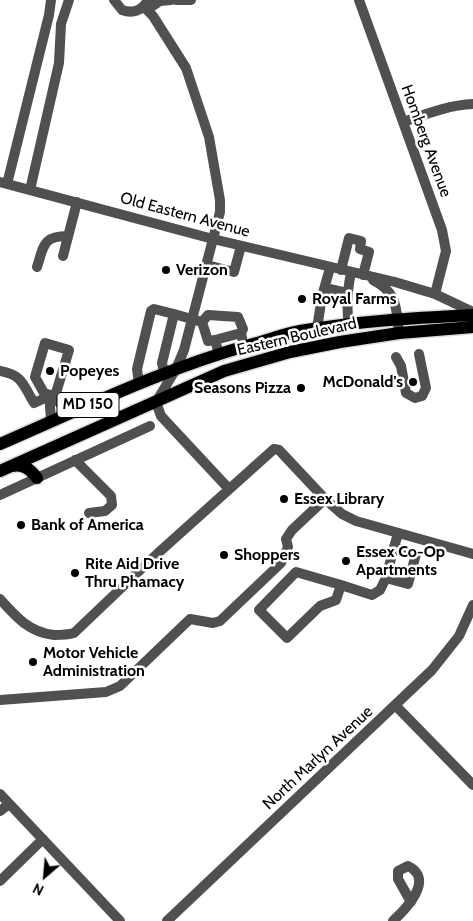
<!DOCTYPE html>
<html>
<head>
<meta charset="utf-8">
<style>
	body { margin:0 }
	#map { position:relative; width:473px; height:921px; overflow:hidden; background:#fff; font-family:Cabin,sans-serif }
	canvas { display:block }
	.north { position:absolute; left:20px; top:851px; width:50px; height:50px; -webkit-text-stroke:4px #fff; paint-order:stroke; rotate:207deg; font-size:14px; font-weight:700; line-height:20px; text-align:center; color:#000 }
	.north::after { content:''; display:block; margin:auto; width:18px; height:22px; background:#000; clip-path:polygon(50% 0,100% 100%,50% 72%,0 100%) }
</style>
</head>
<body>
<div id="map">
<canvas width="473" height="921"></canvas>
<div class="north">N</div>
</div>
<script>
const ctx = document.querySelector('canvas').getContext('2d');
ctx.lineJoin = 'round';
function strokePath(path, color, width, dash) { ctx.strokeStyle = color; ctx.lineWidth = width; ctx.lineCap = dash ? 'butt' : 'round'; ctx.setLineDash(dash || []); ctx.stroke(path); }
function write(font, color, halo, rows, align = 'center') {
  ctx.font = font + ' Cabin,sans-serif'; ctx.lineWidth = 5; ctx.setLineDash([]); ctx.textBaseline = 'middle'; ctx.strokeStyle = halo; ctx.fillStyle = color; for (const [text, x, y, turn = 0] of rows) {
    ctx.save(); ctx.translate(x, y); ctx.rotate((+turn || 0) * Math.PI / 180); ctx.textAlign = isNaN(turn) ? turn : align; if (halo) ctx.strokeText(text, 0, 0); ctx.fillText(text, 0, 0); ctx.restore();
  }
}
const minor = new Path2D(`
	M114,0L122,10C133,14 142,11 148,0
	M176,0H191
	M359,0L442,230L446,251L435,294
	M144,7L153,16L186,68L209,137L220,200V212L213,239L184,350L176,369L156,402L161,416L229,489
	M147,10L160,1L171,0
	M403,122C426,114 449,105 473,104
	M0,182L213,239L395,282L435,294L473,312
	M7,184L49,15L51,0
	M30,190L59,63L61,24L69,0
	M63,256L77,202
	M207,265L234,272L241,246
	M37,267C44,245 43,236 68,236
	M341,270L349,238L361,241L360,249L369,252L363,275
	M373,280C398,293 396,307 399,333
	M325,288L347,293
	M174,314L202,322L208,341L215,340
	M202,322L208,315L238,317L243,329L241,333
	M349,325C346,306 347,291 351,273
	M317,329L322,296L330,268
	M219,354L215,340L241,333L242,338
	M396,357L401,366L406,393L415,398L422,396L426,388L419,354
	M0,371C23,375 23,385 34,403L56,393L69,350L45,343L35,377L44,393L50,395
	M139,383L137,369L151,311L154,309L174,314L162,363L164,373
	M51,422C51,413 49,404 50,395L56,399L69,414
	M75,460L111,496L112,505L105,511L89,513
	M0,495L150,426
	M325,499L342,514L356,521L473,554
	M386,578L394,547
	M341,585L296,572L259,610L287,638L320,606L336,600L341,585L372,595L380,590L386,578L408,584L416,554L394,547L398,534
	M0,599C16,617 29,632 54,635C61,635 67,635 74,633L157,554L274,449L279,450L325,499L292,530L286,539L288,547L281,563L220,621L213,623L190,619L120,686L106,692L0,700
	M395,705L473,785
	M0,794L120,921
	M0,811L9,804
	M0,881L43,839
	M167,921L432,670L459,636L473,605
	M393,921C406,909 435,879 408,866L398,871V879L411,902`);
const major = new Path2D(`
	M0,444C83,408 165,368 253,344C268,340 284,334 300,331C357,321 415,318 473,315
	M12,466C24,464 30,469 37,478
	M0,471L224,371L290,352L340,342L399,333L473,327`);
const markers = [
	[166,270,5,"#000"],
	[302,299,5,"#000"],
	[50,371,5,"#000"],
	[413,382,5,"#000"],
	[301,388,5,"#000"],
	[284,499,5,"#000"],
	[21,525,5,"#000"],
	[224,555,5,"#000"],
	[346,561,5,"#000"],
	[75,573,5,"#000"],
	[33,662,5,"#000"]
];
const shields = [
	[88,405,62]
];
const shieldNames = [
	["MD 150",88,405]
];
const streetNames = [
	["Homberg Avenue",426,141,70],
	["Old Eastern Avenue",185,215,15],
	["Eastern Boulevard",297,337,-13],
	["North Marlyn Avenue",318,758,-43]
];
const poiNames = [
	["Verizon",176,270],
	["Royal Farms",312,299],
	["Popeyes",60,371],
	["McDonald's",403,382,"right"],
	["Seasons Pizza",291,388,"right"],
	["Essex Library",294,499],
	["Bank of America",31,525],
	["Essex Co-Op",356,552],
	["Apartments",356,570],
	["Shoppers",234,555],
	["Rite Aid Drive",85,564],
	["Thru Phamacy",85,582],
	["Motor Vehicle",43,653],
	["Administration",43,671]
];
strokePath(major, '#dbdbdb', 15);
strokePath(minor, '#505050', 10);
strokePath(major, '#000', 12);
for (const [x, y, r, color] of markers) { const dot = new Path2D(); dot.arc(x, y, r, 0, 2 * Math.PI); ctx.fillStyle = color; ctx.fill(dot); strokePath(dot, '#fff', 2); }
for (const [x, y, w] of shields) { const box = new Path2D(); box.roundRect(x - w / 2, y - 12.5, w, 25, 4); ctx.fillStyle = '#fff'; ctx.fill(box); strokePath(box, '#000', 1); }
write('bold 15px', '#000', null, shieldNames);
write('16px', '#000', '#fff', streetNames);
write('bold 16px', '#000', '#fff', poiNames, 'left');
</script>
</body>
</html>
